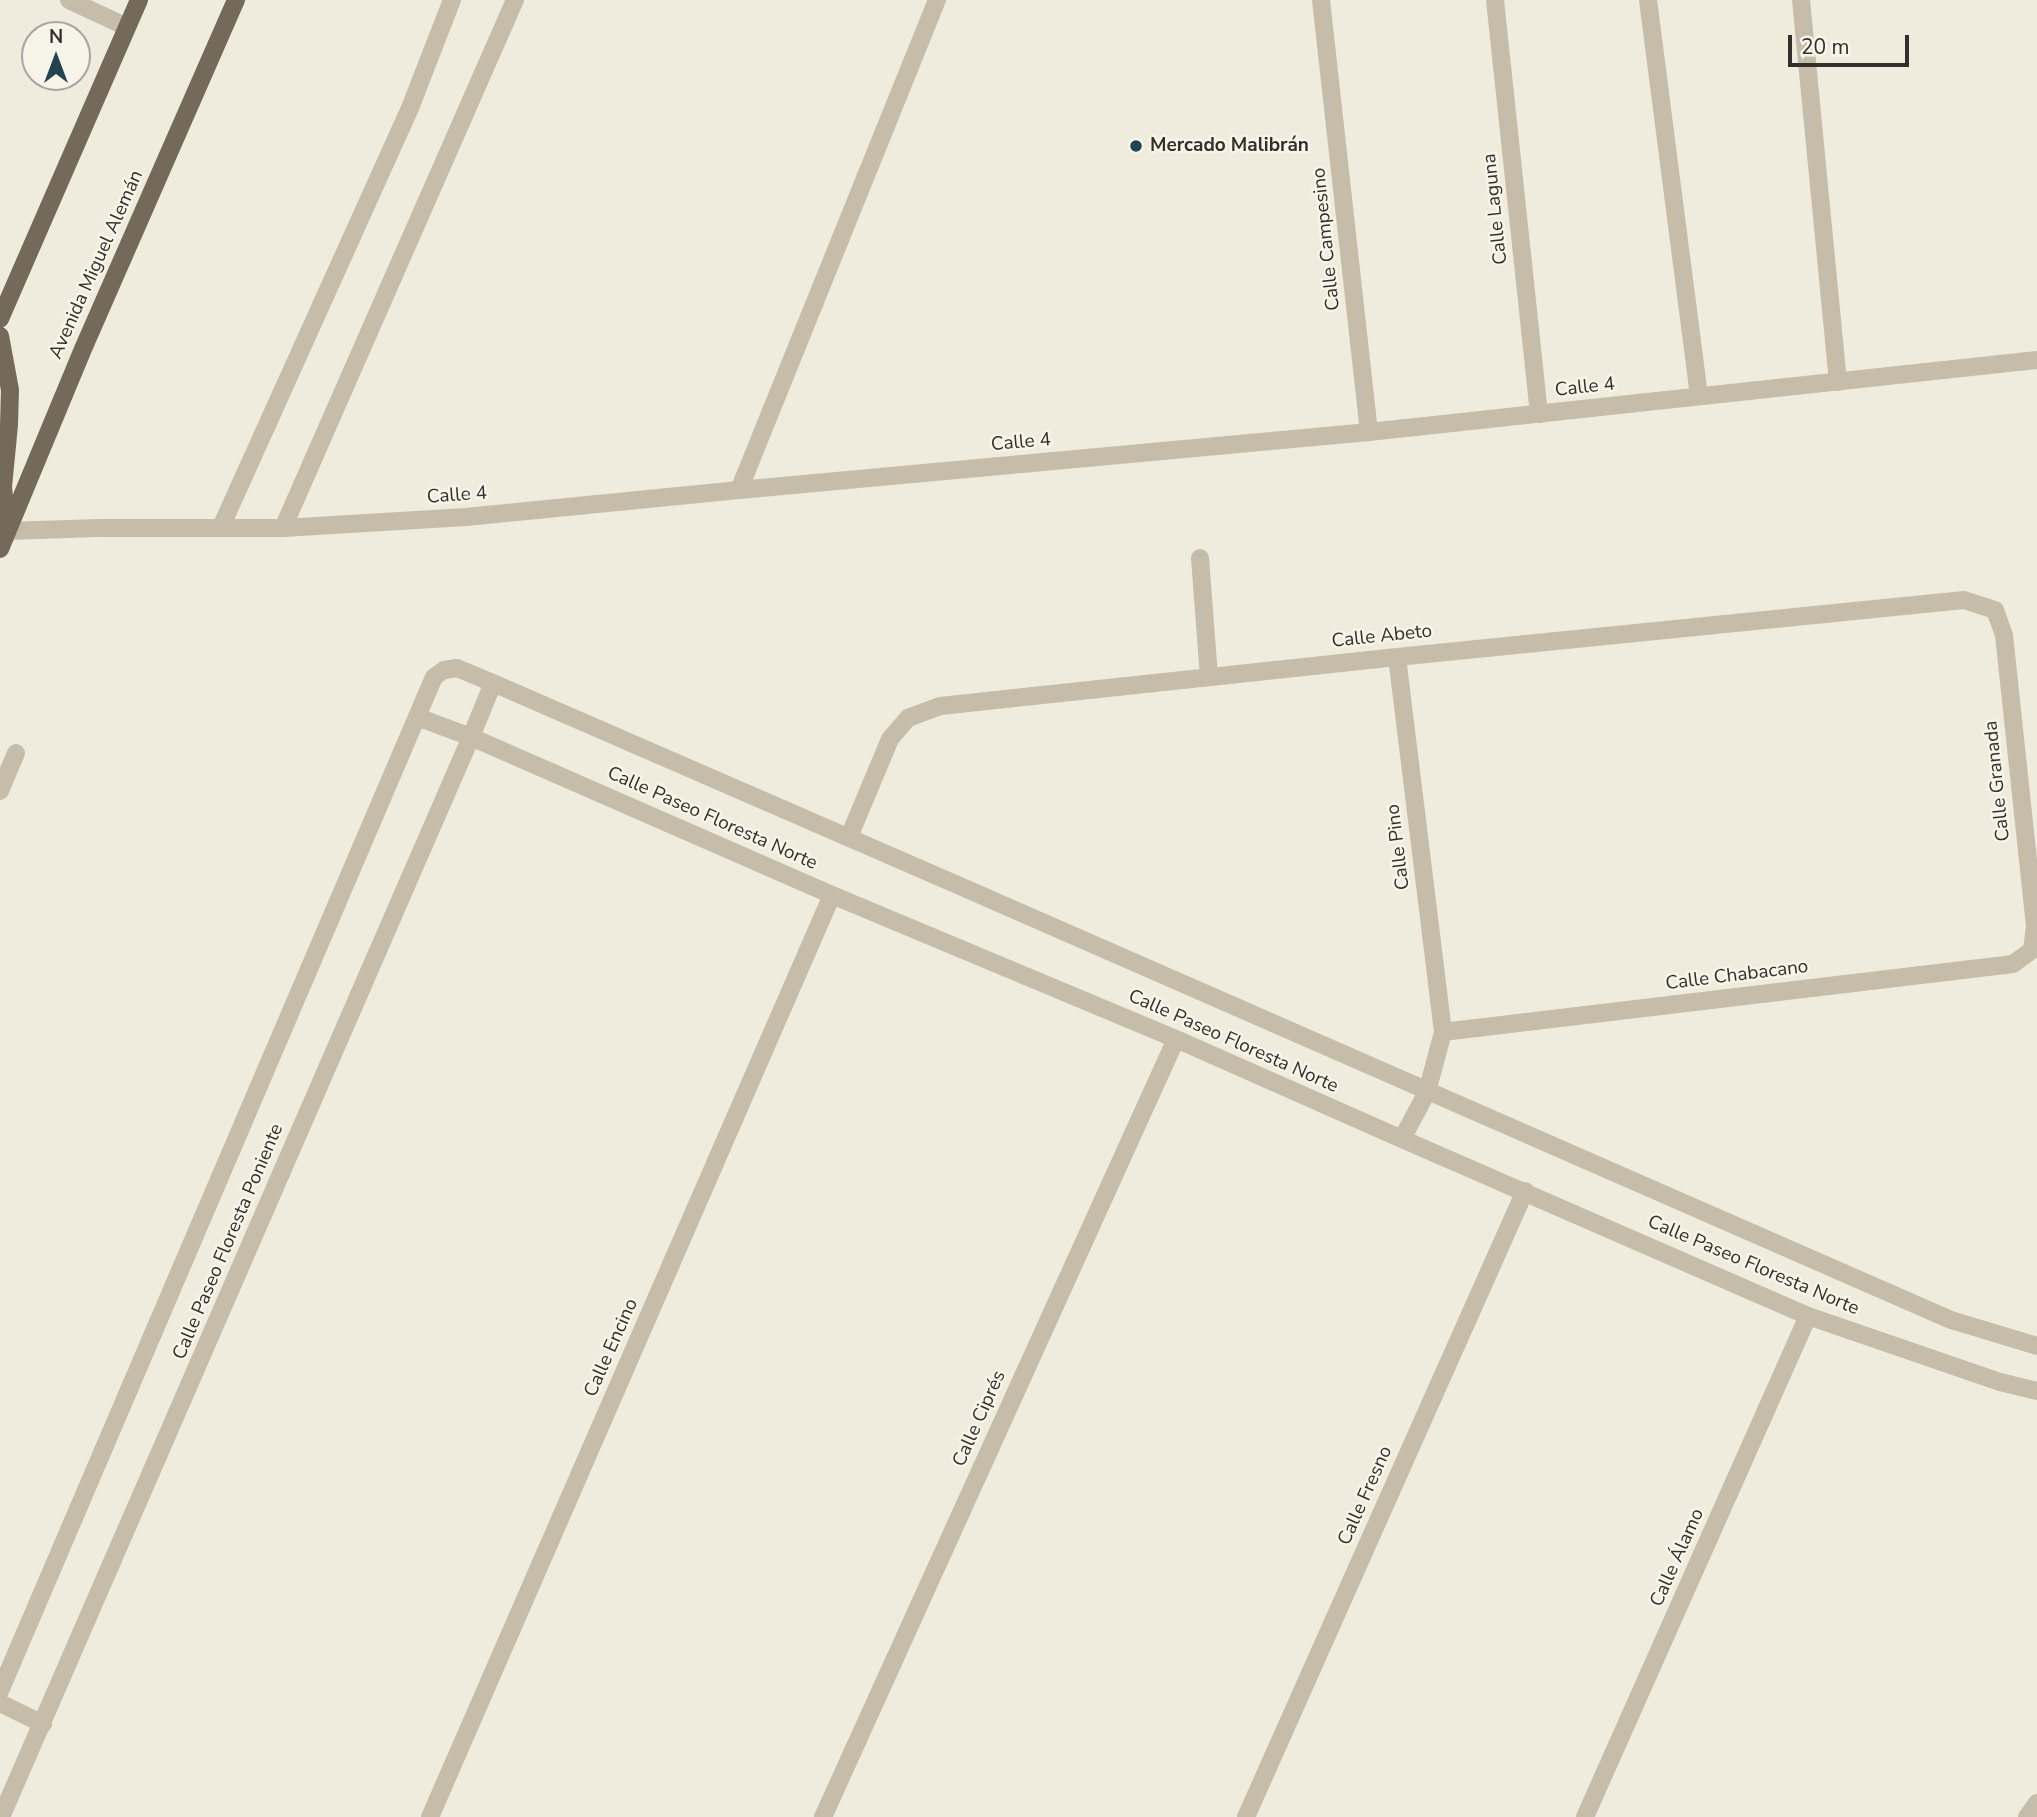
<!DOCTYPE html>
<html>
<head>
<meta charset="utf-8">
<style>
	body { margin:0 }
	#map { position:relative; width:2037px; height:1817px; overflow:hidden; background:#efebdd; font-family:"Nunito Sans",sans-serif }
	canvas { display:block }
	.north { position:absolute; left:21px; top:21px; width:70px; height:70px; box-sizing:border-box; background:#f7f4e9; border:2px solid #a9a59c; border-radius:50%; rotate:0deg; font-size:19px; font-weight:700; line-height:28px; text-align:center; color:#342f29 }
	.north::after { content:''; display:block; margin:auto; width:24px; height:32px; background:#244250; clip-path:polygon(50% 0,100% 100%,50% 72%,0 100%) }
	.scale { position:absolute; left:1788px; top:35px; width:121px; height:32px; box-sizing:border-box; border:4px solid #342f29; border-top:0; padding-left:9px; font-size:21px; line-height:24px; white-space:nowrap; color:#342f29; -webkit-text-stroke:5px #f7f4e9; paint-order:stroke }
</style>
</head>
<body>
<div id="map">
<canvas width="2037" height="1817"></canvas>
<div class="north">N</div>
<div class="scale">20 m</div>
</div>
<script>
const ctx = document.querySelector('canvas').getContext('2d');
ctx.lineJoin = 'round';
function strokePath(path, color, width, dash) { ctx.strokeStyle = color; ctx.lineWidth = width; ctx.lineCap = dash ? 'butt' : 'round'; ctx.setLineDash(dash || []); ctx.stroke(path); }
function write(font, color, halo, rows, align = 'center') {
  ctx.font = font + ' "Nunito Sans",sans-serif'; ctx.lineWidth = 5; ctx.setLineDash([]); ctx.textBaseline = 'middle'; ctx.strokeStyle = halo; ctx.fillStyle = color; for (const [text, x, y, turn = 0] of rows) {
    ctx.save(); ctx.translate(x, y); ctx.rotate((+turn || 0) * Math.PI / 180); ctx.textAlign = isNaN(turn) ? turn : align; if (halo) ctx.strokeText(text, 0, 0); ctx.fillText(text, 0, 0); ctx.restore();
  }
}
const service = new Path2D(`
	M1321,0L1369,432
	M1495,0L1539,414
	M1648,0L1699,396
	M1801,0L1838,382
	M739,490L937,0
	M221,527L410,108L452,0
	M283,528L515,0`);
const pedestrian = new Path2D(`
	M69,0L127,27`);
const minor = new Path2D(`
	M7,531L98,528H283L466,517L739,490L1369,432L2037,360
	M1200,558L1209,677
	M1397,657L1443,1032L1427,1092L1402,1139
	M417,717L471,737L832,895L1176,1039L1402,1139L1808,1316L2000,1382L2037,1391
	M0,791L16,753
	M849,837L890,739L908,718L940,706L1397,657L1964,600L1995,610L2004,635L2035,926L2032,950L2013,964L1443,1032
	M0,1691L434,677L444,670L457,668L493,683C980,893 1464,1109 1951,1320L2037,1346
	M0,1703L43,1724
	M1,1817L471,737L493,683
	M430,1817L832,895
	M823,1817L1176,1039
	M1246,1817L1525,1191
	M1585,1817L1808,1316
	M2027,1817L2037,1803`);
const primary = new Path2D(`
	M0,319L139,0
	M0,336L10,390L9,425L3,487L7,527
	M0,549L83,349L236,0`);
const markers = [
	[1136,146,7,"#244250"]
];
const poiNames = [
	["Mercado Malibrán",1150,146]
];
const streetNames = [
	["Calle Laguna",1496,209,-96],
	["Calle Campesino",1327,239,-96],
	["Avenida Miguel Alemán",97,265,-66],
	["Calle 4",1585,388,-6],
	["Calle 4",1021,443,-5],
	["Calle 4",457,496,-4],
	["Calle Abeto",1382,637,-6],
	["Calle Granada",1998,781,-96],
	["Calle Paseo Floresta Norte",712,819,24],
	["Calle Pino",1399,847,-97],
	["Calle Chabacano",1737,976,-7],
	["Calle Paseo Floresta Norte",1233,1042,24],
	["Calle Paseo Floresta Poniente",229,1242,-67],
	["Calle Paseo Floresta Norte",1753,1266,23],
	["Calle Encino",612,1348,-66],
	["Calle Ciprés",980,1419,-66],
	["Calle Fresno",1366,1496,-66],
	["Calle Álamo",1678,1558,-66]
];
strokePath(service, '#c5bdaa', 18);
strokePath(pedestrian, '#c5bdaa', 18);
strokePath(minor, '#c5bdaa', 18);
strokePath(primary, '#746a5c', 18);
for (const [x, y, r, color] of markers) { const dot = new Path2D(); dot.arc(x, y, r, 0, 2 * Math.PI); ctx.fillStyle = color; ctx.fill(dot); strokePath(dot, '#f7f4e9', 2.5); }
write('bold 19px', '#342f29', '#f7f4e9', poiNames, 'left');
write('19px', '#342f29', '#f7f4e9', streetNames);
</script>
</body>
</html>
